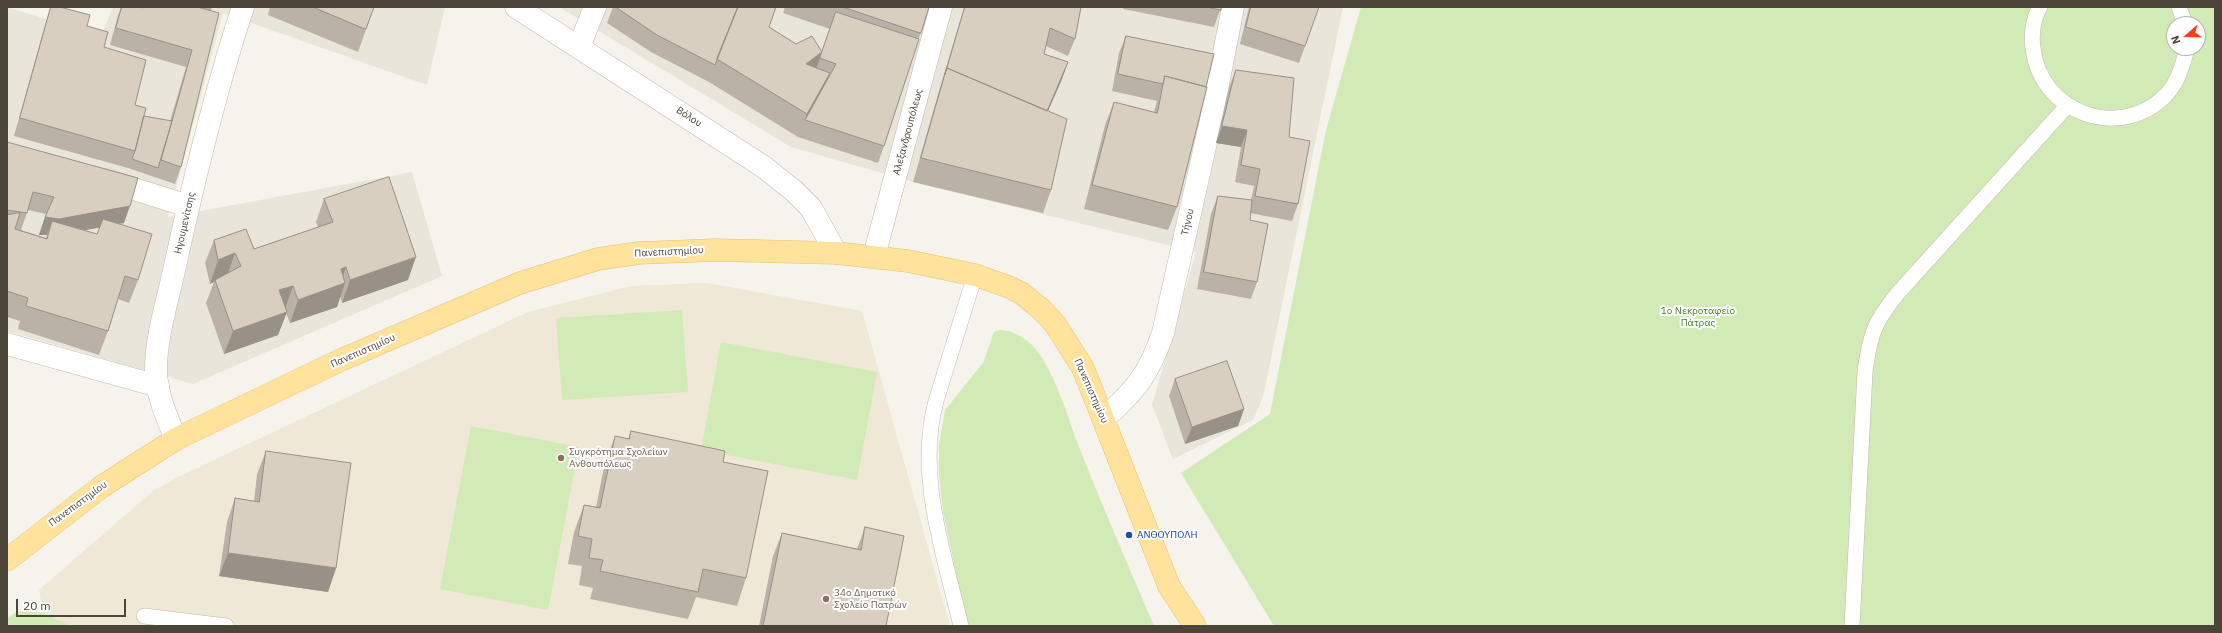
<!DOCTYPE html>
<html>
<head>
<meta charset="utf-8">
<style>
	body { margin:0 }
	#map { position:relative; width:2222px; height:633px; overflow:hidden; background:#f6f3ec; font-family:"IBM Plex Sans",sans-serif }
	canvas { display:block }
	.frame { position:absolute; inset:0; border:8px solid #4b4439; pointer-events:none }
	.north { position:absolute; left:2166px; top:16px; width:40px; height:40px; box-sizing:border-box; background:#fff; border:1px solid #b7b4b0; border-radius:50%; rotate:250deg; font-size:11px; font-weight:700; line-height:16px; text-align:center; color:#4b4439 }
	.north::after { content:''; display:block; margin:auto; width:14px; height:18px; background:#fc3f1d; clip-path:polygon(50% 0,100% 100%,50% 72%,0 100%) }
	.scale { position:absolute; left:16px; top:599px; width:110px; height:18px; box-sizing:border-box; border:2px solid #4b4439; border-top:0; padding-left:5px; font-size:12px; line-height:14px; white-space:nowrap; color:#4b4439; -webkit-text-stroke:3px #fff; paint-order:stroke }
</style>
</head>
<body>
<div id="map">
<canvas width="2222" height="633"></canvas>
<div class="frame"></div>
<div class="north">N</div>
<div class="scale">20 m</div>
</div>
<script>
const ctx = document.querySelector('canvas').getContext('2d');
ctx.lineJoin = 'round';
function fillPath(path, color) { ctx.fillStyle = color; ctx.fill(path, 'evenodd'); }
function strokePath(path, color, width, dash) { ctx.strokeStyle = color; ctx.lineWidth = width; ctx.lineCap = dash ? 'butt' : 'round'; ctx.setLineDash(dash || []); ctx.stroke(path); }
function write(font, color, halo, rows, align = 'center') {
  ctx.font = font + ' "IBM Plex Sans",sans-serif'; ctx.lineWidth = 4; ctx.setLineDash([]); ctx.textBaseline = 'middle'; ctx.strokeStyle = halo; ctx.fillStyle = color; for (const [text, x, y, turn = 0] of rows) {
    ctx.save(); ctx.translate(x, y); ctx.rotate((+turn || 0) * Math.PI / 180); ctx.textAlign = isNaN(turn) ? turn : align; if (halo) ctx.strokeText(text, 0, 0); ctx.fillText(text, 0, 0); ctx.restore();
  }
}
const residential = new Path2D(`
	M7,7L101,36L113,7H445L427,85L223,13L168,217L412,172L442,276L193,384L7,331Z
	M559,7H1343L1263,397L1253,420L1173,459L1152,405L1196,252L913,182L791,147Z`);
const education = new Path2D(`
	M707,283L862,311L950,626H71L43,613L39,590L154,490L180,476L528,312L630,286Z`);
const green = new Path2D(`
	M1361,7H2215V626H1274L1181,473L1270,414L1326,130ZM2174,24H2198V48H2174Z
	M682,310L688,392L562,400L556,318Z
	M999,330C1018,331 1032,342 1042,358C1059,385 1068,418 1079,447C1103,508 1129,567 1154,626H967L943,511L939,474V445L945,410L983,363L994,332Z
	M721,342L877,372L857,480L701,450Z
	M471,426L579,447L548,610L440,589Z
	M19,611L43,613L71,626H7V618Z`);
const service = new Path2D(`
	M2040,7C2033,19 2031,35 2033,48C2040,113 2120,142 2166,95C2178,82 2183,65 2187,48
	M2179,7L2185,24
	M144,616L226,626
	M961,626C944,553 916,476 936,401L975,275
	M1852,626L1865,372C1870,335 1874,322 1898,293L2067,106`);
const minor = new Path2D(`
	M579,47L595,7
	M106,180L188,206
	M874,256L941,7
	M7,344L158,386
	M1104,419C1137,388 1148,376 1163,333L1211,120L1233,7`);
const tertiary = new Path2D(`
	M516,7L764,167L794,191L811,208L836,253
	M176,439C167,418 156,393 156,370C156,335 168,300 175,266C194,179 215,91 243,7`);
const primary = new Path2D(`
	M7,560L101,487L176,439L341,360L520,283L598,259L639,253L716,250L836,253L908,261L975,275L1009,287L1021,293L1041,309L1055,324L1083,368L1169,586L1195,626`);
const wall = new Path2D(`
	M51,7L87,26L104,47L135,105L144,116L170,121L186,67L110,45L117,19L121,7H212L211,11L203,9L181,167L175,184L128,168L14,136L46,22Z
	M270,7H374L358,52L268,15Z
	M613,7H776L769,27L796,44L822,52L830,29L783,13L785,7H929L884,146L878,163L798,137L709,82L651,52L607,23Z
	M965,7H1081L1075,39L1068,56L1046,46L1044,54L1068,62L1062,79L1048,111L1051,190L1043,213L913,182L939,91L960,21Z
	M1124,7H1221L1214,27L1123,9Z
	M1249,7H1319L1299,63L1240,44Z
	M1126,36L1214,54L1177,207L1168,230L1084,209L1105,125L1114,102L1154,112L1157,101L1112,91L1119,53Z
	M1236,70L1289,137L1298,204L1292,221L1250,213V220L1257,282L1251,299L1197,289L1211,214L1218,196L1251,200L1254,186L1235,182L1241,147L1216,143L1229,87Z
	M7,142L124,223L118,224L138,280L129,303L118,299L108,331L99,355L18,329L20,321L7,317ZM28,210L46,214L39,235H47L46,238L18,229L21,230ZM97,228H99L97,234L84,230Z
	M324,199L408,280L342,303L340,297L337,307L290,323L286,313L278,335L224,354L206,303L214,282L210,284L205,263L214,240L254,249L318,227L316,222Z
	M1175,379L1244,409L1238,426L1185,444L1169,396Z
	M631,431L723,462L746,578L737,606L696,597L688,619L590,599L593,588L579,585L582,566L568,564L574,532L584,505L596,507L605,463L615,436L628,439Z
	M266,451L336,568L328,592L219,576L227,522L235,498L254,501L257,474Z
	M865,527L886,626H759L773,556L782,533L857,549Z`);
const shadedWall = new Path2D(`
	M822,52L814,75L806,64Z
	M1068,62L1062,79L1038,134L1044,116Z
	M830,73L821,96L805,120L807,114Z
	M1222,126L1247,130L1241,147L1216,143Z
	M130,206L124,223L53,236L52,221L47,235H39L45,217Z
	M235,253L227,276L215,280L214,282L210,284L218,260Z
	M416,257L408,280L342,303L350,280Z
	M346,267L340,285L345,283L337,307L290,323L298,300L341,269Z
	M293,286L285,309L279,290Z
	M287,312L278,335L224,354L233,331Z
	M1244,409L1238,426L1185,444L1192,427Z
	M228,553L336,568L328,592L219,576Z`);
const building = new Path2D(`
	M51,7H60L90,15L87,26L108,32L104,47L146,60L135,105L146,108L135,151L20,118Z
	M122,7H140L143,8V7H197L219,13L181,167L161,160L192,50L116,28Z
	M313,7H374L366,29Z
	M616,7H738L715,65L657,35Z
	M738,7H776L769,27L796,44L812,36L822,52L806,64L830,73L807,114L717,59Z
	M843,7H929L921,33Z
	M965,7H1081L1075,39L1050,28L1044,54L1068,62L1047,111L947,68L945,74Z
	M1208,7H1221V10Z
	M1251,7H1319L1305,46L1246,27Z
	M836,12L919,39L884,146L805,120L836,64L820,58Z
	M1126,36L1214,54L1206,87L1165,76L1163,84L1118,74Z
	M947,68L1067,119L1051,190L921,158Z
	M1236,70L1294,78L1289,137L1310,141L1298,204L1255,196L1260,169L1241,165L1247,130L1222,126Z
	M1165,76L1207,87L1177,207L1092,185L1114,102L1157,113Z
	M144,116L172,121L158,168L132,159L135,151Z
	M7,142L138,178L130,206L59,219L45,217L54,197L33,192L27,213L7,210Z
	M389,177L416,257L350,280L346,267L341,269L345,283L298,300L293,286L279,290L287,312L233,331L215,280L241,266L235,253L218,260L214,240L246,229L254,249L333,222L324,199Z
	M1218,196L1252,200L1250,220L1268,224L1257,282L1204,272Z
	M20,213L15,229L47,239L52,221L97,234L103,219L152,234L138,280L125,276L108,331L26,306L28,298L7,291V215Z
	M1227,361L1244,409L1192,427L1175,379Z
	M631,431L725,451L723,462L768,471L746,578L703,569L698,592L600,571L603,560L589,558L592,539L578,536L584,505L600,508L615,436L629,439Z
	M266,451L351,463L336,568L228,553L235,498L259,502Z
	M865,527L904,536L886,626H763L782,533L861,550Z`);
const markers = [
	[561,458,4,"#8d6e63"],
	[1129,535,4,"#1a4fb4"],
	[826,599,4,"#8d6e63"]
];
const streetNames = [
	["Βόλου",689,117,33],
	["Αλεξανδρουπόλεως",908,132,-75],
	["Τήνου",1188,222,-77],
	["Ηγουμενίτσης",185,223,-77],
	["Πανεπιστημίου",669,252,-3],
	["Πανεπιστημίου",363,351,-24],
	["Πανεπιστημίου",1091,391,66],
	["Πανεπιστημίου",78,504,-36]
];
const parkNames = [
	["1o Νεκροταφείο",1698,311],
	["Πάτρας",1698,323]
];
const educationNames = [
	["Συγκρότημα Σχολείων",569,452],
	["Ανθουπόλεως",569,464],
	["34ο Δημοτικό",834,593],
	["Σχολείο Πατρών",834,605]
];
const transitNames = [
	["ΑΝΘΟΥΠΟΛΗ",1137,535]
];
fillPath(residential, '#eae5da');
fillPath(education, '#efe8d6');
fillPath(green, '#d2eab5');
strokePath(service, '#c2bbae', 16);
strokePath(minor, '#c2bbae', 23);
strokePath(tertiary, '#c2bbae', 23);
strokePath(primary, '#e6c16a', 23);
strokePath(service, '#fff', 15);
strokePath(minor, '#fff', 22);
strokePath(tertiary, '#fff', 22);
strokePath(primary, '#ffe39c', 22);
fillPath(wall, '#bab2a6');
fillPath(shadedWall, '#979187');
fillPath(building, '#d8cfc1');
strokePath(building, '#979187', 1);
for (const [x, y, r, color] of markers) { const dot = new Path2D(); dot.arc(x, y, r, 0, 2 * Math.PI); ctx.fillStyle = color; ctx.fill(dot); strokePath(dot, '#fff', 1.5); }
write('10px', '#4b4439', '#fff', streetNames);
write('10px', '#4a7f2a', '#fff', parkNames);
write('10px', '#785e54', '#fff', educationNames, 'left');
write('10px', '#164399', '#fff', transitNames, 'left');
</script>
</body>
</html>
